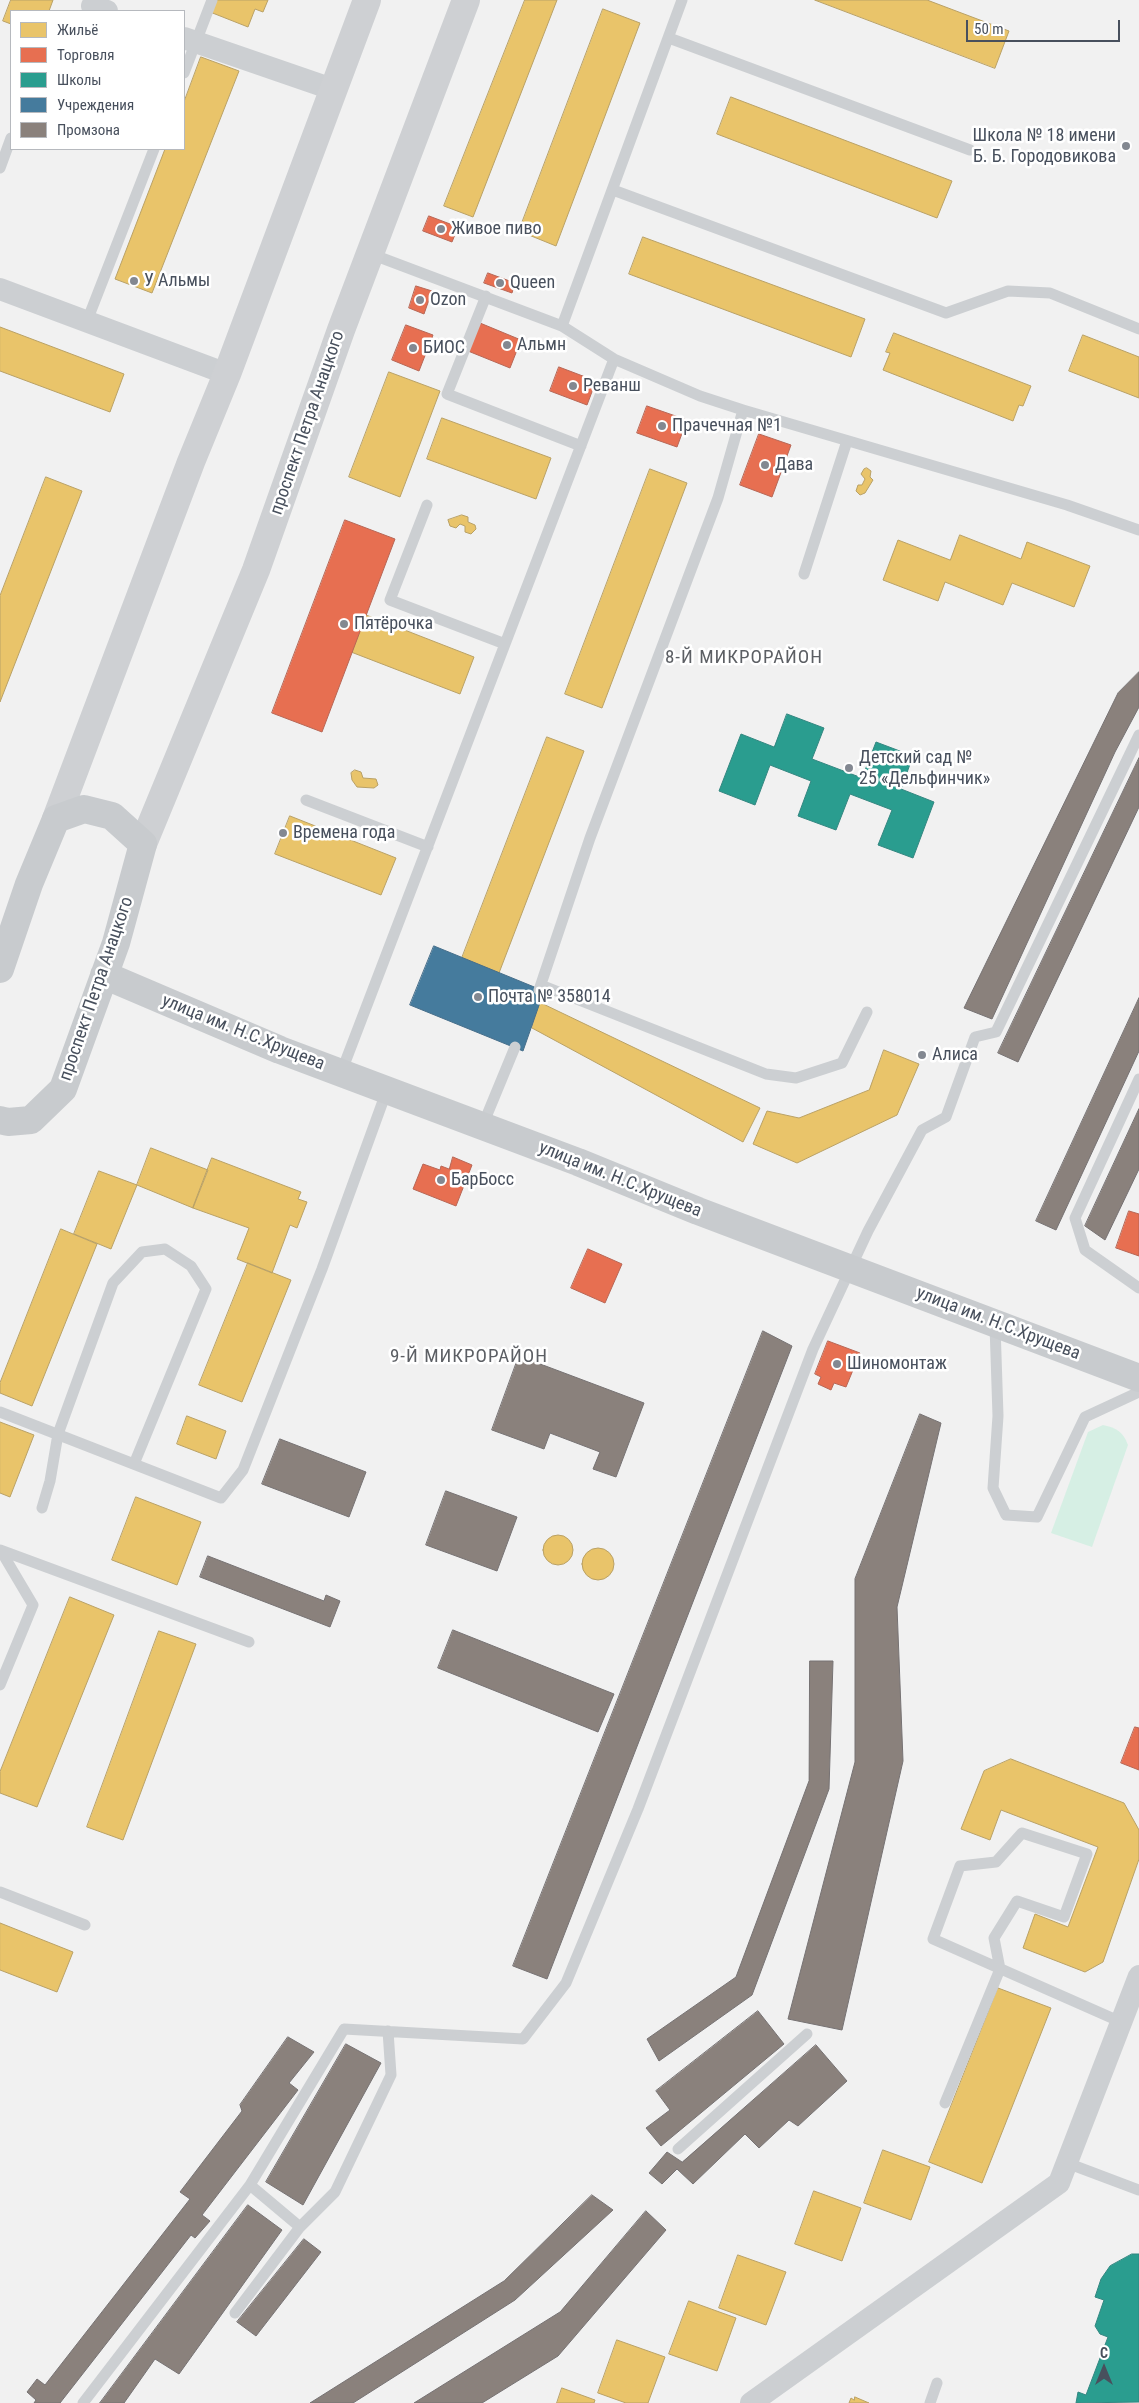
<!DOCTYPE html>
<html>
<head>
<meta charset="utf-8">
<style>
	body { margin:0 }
	#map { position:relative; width:1139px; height:2403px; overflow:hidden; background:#f1f1f1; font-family:"Roboto Condensed",sans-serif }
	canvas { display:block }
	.legend { position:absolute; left:10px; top:10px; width:175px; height:140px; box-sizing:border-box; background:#fff; border:1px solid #b6b9be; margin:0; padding:6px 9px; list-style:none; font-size:15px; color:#48505d }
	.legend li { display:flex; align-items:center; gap:10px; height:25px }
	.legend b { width:25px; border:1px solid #b6b9be }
	.north { position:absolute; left:1079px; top:2343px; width:50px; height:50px; -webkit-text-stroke:4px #fff; paint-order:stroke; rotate:0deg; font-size:14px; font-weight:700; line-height:20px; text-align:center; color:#48505d }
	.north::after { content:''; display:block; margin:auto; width:18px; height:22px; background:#48505d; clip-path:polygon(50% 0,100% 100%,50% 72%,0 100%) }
	.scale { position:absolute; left:966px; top:20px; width:154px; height:22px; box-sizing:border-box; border:2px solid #48505d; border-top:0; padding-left:6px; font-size:15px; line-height:18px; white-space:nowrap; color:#48505d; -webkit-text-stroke:4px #fff; paint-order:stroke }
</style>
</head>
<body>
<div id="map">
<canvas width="1139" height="2403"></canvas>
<ul class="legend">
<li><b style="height:14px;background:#e9c46a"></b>Жильё</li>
<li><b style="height:14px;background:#e76f51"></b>Торговля</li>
<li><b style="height:14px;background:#2a9d8f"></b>Школы</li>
<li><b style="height:14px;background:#457b9d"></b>Учреждения</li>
<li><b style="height:14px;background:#8a817c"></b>Промзона</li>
</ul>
<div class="north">С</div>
<div class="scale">50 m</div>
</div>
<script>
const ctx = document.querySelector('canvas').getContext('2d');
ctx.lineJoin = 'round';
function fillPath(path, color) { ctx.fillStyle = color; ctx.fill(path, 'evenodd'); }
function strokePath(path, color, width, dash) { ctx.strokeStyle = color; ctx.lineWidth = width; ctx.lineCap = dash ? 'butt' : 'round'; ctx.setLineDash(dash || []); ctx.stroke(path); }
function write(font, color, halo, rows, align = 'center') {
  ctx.font = font + ' "Roboto Condensed",sans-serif'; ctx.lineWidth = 5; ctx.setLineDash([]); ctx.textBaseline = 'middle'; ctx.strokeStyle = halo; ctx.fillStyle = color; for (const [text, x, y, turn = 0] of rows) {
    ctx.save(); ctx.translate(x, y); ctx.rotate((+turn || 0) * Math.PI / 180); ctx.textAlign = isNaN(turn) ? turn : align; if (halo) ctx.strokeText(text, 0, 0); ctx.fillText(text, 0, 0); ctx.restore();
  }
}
const green = new Path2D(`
	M1103,1425C1117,1428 1123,1432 1128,1445L1092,1547L1051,1533L1088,1432Z`);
const homes = new Path2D(`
	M11,0H53L49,11H11V24L3,21Z
	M214,0H268L263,12L255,9L248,27L210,12Z
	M525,0H557L473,217L444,206Z
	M815,0H927L1009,31L995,68Z
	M603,9L640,23L556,246L519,231Z
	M201,57L239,71L152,293L115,279L165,149H184V102Z
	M731,97L952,181L937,218L717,134Z
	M643,237L865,319L851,357L629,274Z
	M0,327L124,374L110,412L0,371Z
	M894,333L1031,386L1023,406L1019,405L1013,421L883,370L890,353L886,352Z
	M1083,335L1139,357V398L1069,371Z
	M389,372L440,391L400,497L349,477Z
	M442,418L551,458L536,499L427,459Z
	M867,468L871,471L870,477L873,480L865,493L860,495L856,491L858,485H862L865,479L861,474L864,469Z
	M650,469L687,483L602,708L565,694Z
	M46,477L82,491L0,702V596Z
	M462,515L468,517V522L475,525L476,529L471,534L465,532V526L460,524L456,528L450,526L448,520Z
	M960,535L1021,559L1027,542L1090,566L1074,607L1012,583L1003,605L945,582L938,601L883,580L898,540L950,560Z
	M366,615L474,657L460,694L351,652Z
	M547,737L584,751L499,973L462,958Z
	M355,770L361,772L363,778L376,779L378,785L374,788L357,787L352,780L351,773Z
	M290,816L396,858L381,895L275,854Z
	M539,1002L760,1108L743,1142L532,1028Z
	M884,1050L919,1064L897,1115L797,1163L753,1144L767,1111L799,1118L869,1090Z
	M151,1148L208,1170L193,1208L137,1185Z
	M212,1158L301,1192L298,1199L307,1202L297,1228L290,1225L272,1273L237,1259L249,1228L193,1208Z
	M99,1171L137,1185L111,1249L74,1234Z
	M61,1229L97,1244L32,1406L0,1393V1383Z
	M248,1263L291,1280L242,1402L199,1385Z
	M187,1416L226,1431L216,1459L177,1444Z
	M0,1422L34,1435L10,1497L0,1493Z
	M136,1497L201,1522L177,1585L112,1560Z
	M543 1550a15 15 0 1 1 30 0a15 15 0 1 1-30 0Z
	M582 1564a16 16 0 1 1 32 0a16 16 0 1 1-32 0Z
	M70,1597L114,1615L37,1807L0,1793V1772Z
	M159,1631L196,1644L123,1840L87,1827Z
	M1011,1759L1124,1803L1139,1830V1859L1103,1962L1085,1972L1023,1948L1035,1914L1068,1927L1098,1847L1001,1810L990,1840L961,1829L984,1771Z
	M0,1923L73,1952L57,1992L0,1970Z
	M998,1988L1051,2008L982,2183L929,2162Z
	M883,2150L930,2167L911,2220L864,2203Z
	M814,2191L861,2208L842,2261L795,2244Z
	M738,2255L786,2272L766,2325L719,2308Z
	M689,2301L736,2318L717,2371L669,2354Z
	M617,2340L665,2357L648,2403H626L598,2393Z
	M562,2388L595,2400L594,2403H557Z
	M855,2397L869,2403H849L851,2398L854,2400Z`);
const shops = new Path2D(`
	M429,216L458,227L452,242L423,231Z
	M488,273L515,283L512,293L484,283Z
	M416,286L432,291L424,314L409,308Z
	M480,323L521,340L510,368L468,351Z
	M406,325L433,335L419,371L392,360Z
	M559,367L596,381L587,405L550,391Z
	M647,406L687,420L677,447L637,433Z
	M759,434L791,445L772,497L740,485Z
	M345,520L395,539L322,732L272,713Z
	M453,1157L472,1165L456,1206L413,1189L423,1164L440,1170L441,1166L449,1169Z
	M1129,1211L1139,1214V1256L1116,1248Z
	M588,1249L622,1264L605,1303L571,1288Z
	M828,1341L860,1353L846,1387L834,1383L831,1390L818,1384L821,1377L815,1374Z
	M1135,1727L1139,1728V1770L1121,1763Z`);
const schools = new Path2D(`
	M787,714L824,728L812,759L862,778L876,742L913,756L901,789L934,802L913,858L878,845L892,810L850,794L836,830L798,816L811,781L770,765L755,805L719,791L741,734L774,747Z
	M1132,2254H1139V2402L1076,2403L1078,2392L1086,2395L1108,2337L1100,2334L1095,2326L1104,2300L1095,2297L1101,2279L1110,2266Z`);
const public = new Path2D(`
	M434,946L544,991L523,1051L410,1005Z`);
const industry = new Path2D(`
	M1139,672V707L1115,752L992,1019L964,1008L1118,693Z
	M1139,758V807L1018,1062L998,1053Z
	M1139,998V1051L1056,1230L1036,1221Z
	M1139,1109V1169L1105,1240L1085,1226Z
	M763,1331L792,1346L547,1979L513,1966Z
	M519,1356L644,1403L616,1477L593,1469L600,1452L550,1433L544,1449L492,1430Z
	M920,1414L941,1423L897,1607L903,1761L842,2030L788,2019L855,1762V1579Z
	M280,1439L366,1472L349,1517L262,1484Z
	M446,1491L517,1517L497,1571L426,1545Z
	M208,1556L324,1601L326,1595L340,1601L330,1627L200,1577Z
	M453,1630L614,1694L598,1732L438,1668Z
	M810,1661H833L829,1789L752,1995L659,2061L647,2039L736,1977L809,1781Z
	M758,2011L784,2044L661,2146L646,2128L670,2110L656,2091Z
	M288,2037L314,2052L289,2083L298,2090L202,2215L210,2221L195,2238L191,2235L60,2403H34L36,2400L27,2392L37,2379L45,2385L190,2199L180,2192L242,2111L240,2105Z
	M346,2044L381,2063L303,2205L266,2182Z
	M816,2045L847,2081L798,2126L789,2120L759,2148L745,2134L693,2184L677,2169L662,2184L649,2173L667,2152L682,2162Z
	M592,2195L613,2210L515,2300L353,2403H310L504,2281Z
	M248,2205L282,2230L179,2374L155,2359L124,2403H100Z
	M646,2211L666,2230L558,2356L482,2403H414L560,2312Z
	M304,2239L321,2252L256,2336L237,2322Z`);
const lane = new Path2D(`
	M669,38L970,150
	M184,73L212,0
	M0,168L11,138
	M613,190L946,313L1008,291L1050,293L1139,329
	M371,254L562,326L614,359L700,396L743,410L718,498L590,838L539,990
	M486,296L447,394L581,446
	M87,321L154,149
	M562,326L682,0
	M743,410L1067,505L1139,530
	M427,505L390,600L505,644
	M804,574L847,441
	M306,800L428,847
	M541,985L766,1074L796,1078L842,1063L867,1012
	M341,1073L614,359
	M1139,1079L1075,1218L1085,1250L1139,1288
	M482,1127L515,1047
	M995,1325L998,1416L993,1488L1006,1515L1037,1517L1085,1417L1139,1392
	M0,1412L221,1498L243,1470L322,1269L387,1090
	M42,1508L50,1481L58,1434L113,1283L142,1252L165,1249L191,1266L206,1289L134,1464
	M0,1550L249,1642
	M0,1685L33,1605L1,1551
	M0,1892L85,1925
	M945,2103L1000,1969L994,1938L1017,1901L1064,1917L1087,1854L1022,1833L996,1862L960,1866L933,1939L1121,2022
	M678,2149L807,2034
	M1067,2163L1139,2190
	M300,2227L335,2192L391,2075L388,2031
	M235,2313L300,2227L250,2185
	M83,2403L250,2185L344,2029L523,2039L566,1983L638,1809L813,1349L868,1231L922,1130L946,1117L975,1037L996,1032L1139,735
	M930,2403L937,2383`);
const street = new Path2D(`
	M92,6L107,11
	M184,38L332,89
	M0,289L227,374
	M751,2403L1059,2183L1139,1976`);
const secondary = new Path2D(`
	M56,819L191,462L227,374L367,0
	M143,844L256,570L341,330L466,0`);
const primary = new Path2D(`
	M0,969L29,884L56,819L84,809L112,816L143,844L116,943L63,1089L31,1120L8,1122L0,1120
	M104,975L280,1050L578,1162L698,1211L1139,1378`);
const markers = [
	[1126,146,5,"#838891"],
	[441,229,5,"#838891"],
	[134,281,5,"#838891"],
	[500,283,5,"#838891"],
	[420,300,5,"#838891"],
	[507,345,5,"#838891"],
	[413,348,5,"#838891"],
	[573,386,5,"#838891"],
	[662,426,5,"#838891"],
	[765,465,5,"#838891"],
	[344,624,5,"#838891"],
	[849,768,5,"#838891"],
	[283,833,5,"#838891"],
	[478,997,5,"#838891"],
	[922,1055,5,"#838891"],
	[441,1180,5,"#838891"],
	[837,1364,5,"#838891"]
];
const poiNames = [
	["Школа № 18 имени",1116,136,"right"],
	["Б. Б. Городовикова",1116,157,"right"],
	["Живое пиво",451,229],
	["У Альмы",144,281],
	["Queen",510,283],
	["Ozon",430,300],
	["Альмн",517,345],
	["БИОС",423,348],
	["Реванш",583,386],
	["Прачечная №1",672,426],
	["Дава",775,465],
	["Пятёрочка",354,624],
	["Детский сад №",859,758],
	["25 «Дельфинчик»",859,779],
	["Времена года",293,833],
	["Почта № 358014",488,997],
	["Алиса",932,1055],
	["БарБосс",451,1180],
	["Шиномонтаж",847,1364]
];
const streetNames = [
	["проспект Петра Анацкого",308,423,-71],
	["проспект Петра Анацкого",97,989,-71],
	["улица им. Н.С.Хрущева",243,1033,22],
	["улица им. Н.С.Хрущева",620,1180,22],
	["улица им. Н.С.Хрущева",998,1324,21]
];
const neighbourhoodNames = [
	["8-Й МИКРОРАЙОН",744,658],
	["9-Й МИКРОРАЙОН",469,1357]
];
fillPath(green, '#d6efe4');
fillPath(homes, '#e9c46a');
strokePath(homes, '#b9a166', 1);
fillPath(shops, '#e76f51');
strokePath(shops, '#b76655', 1);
fillPath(schools, '#2a9d8f');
strokePath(schools, '#338680', 1);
fillPath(public, '#457b9d');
strokePath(public, '#466e8a', 1);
fillPath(industry, '#8a817c');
strokePath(industry, '#767273', 1);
strokePath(lane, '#cccfd2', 11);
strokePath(street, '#cccfd2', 22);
strokePath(secondary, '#ced0d3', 28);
strokePath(primary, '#c8cbce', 28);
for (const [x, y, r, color] of markers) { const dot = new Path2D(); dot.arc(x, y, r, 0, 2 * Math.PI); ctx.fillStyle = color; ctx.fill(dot); strokePath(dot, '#fff', 2); }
write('18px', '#48505d', '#fff', poiNames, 'left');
write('18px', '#48505d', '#fff', streetNames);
ctx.letterSpacing = '1px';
write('19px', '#5c5f64', '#fff', neighbourhoodNames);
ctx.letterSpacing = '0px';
</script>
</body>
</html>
